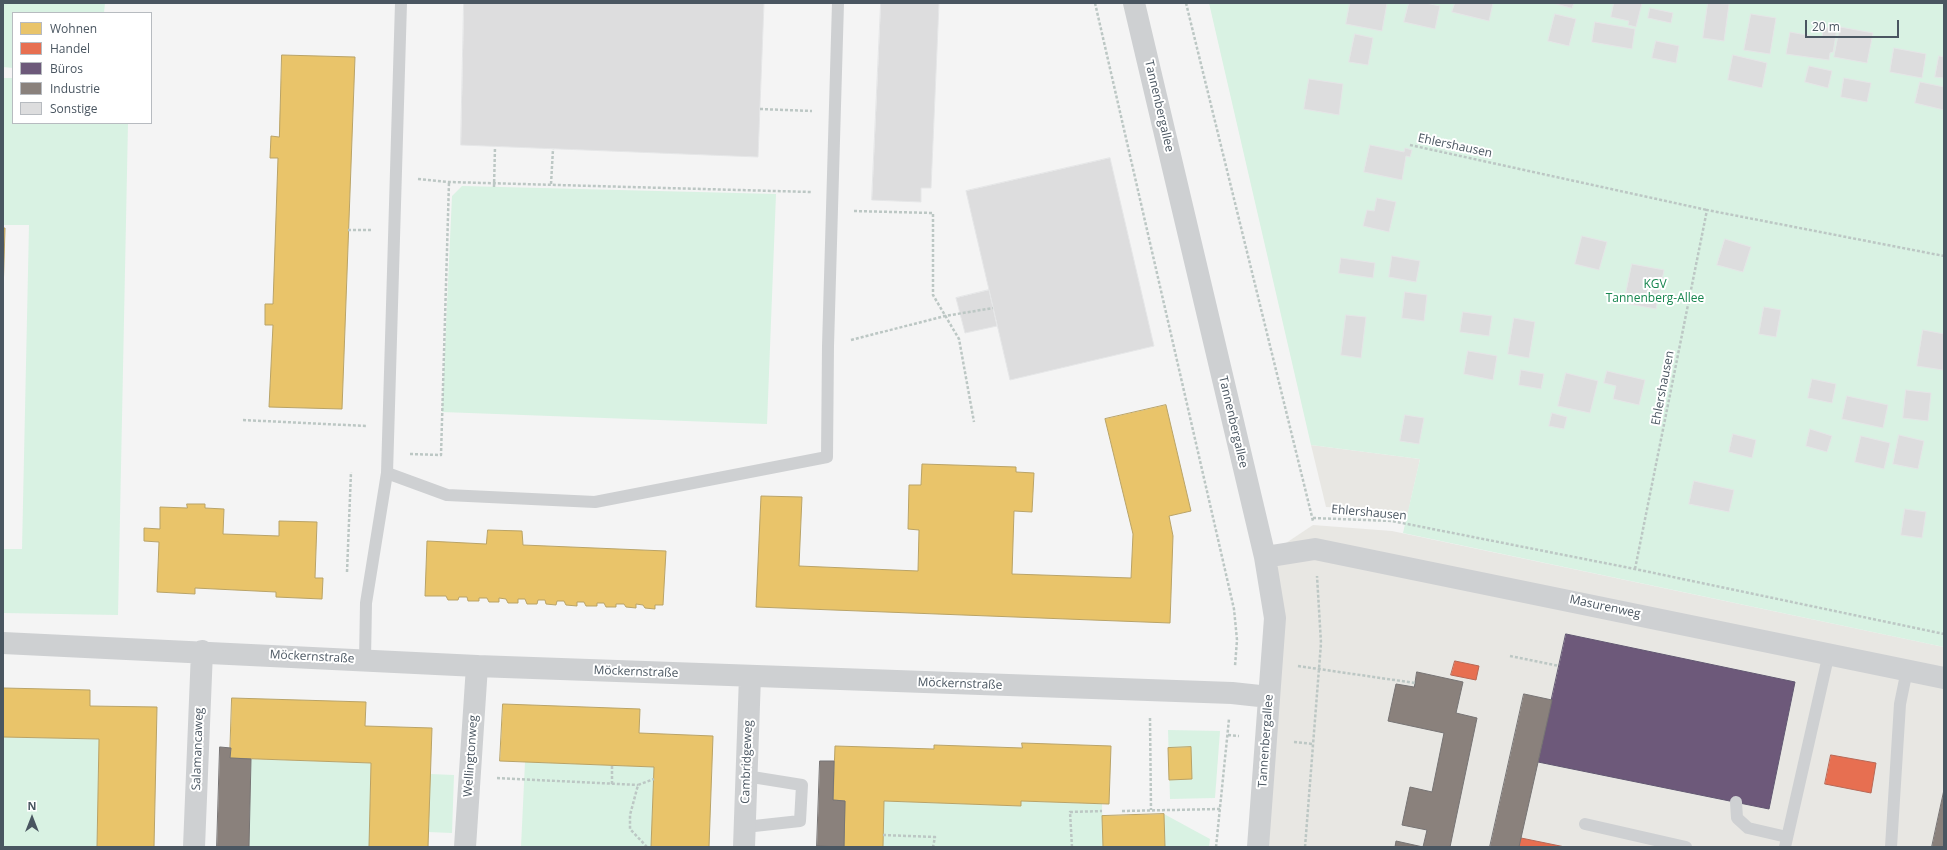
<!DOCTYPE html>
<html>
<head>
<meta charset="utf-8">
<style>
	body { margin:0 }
	#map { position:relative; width:1947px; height:850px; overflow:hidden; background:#f4f4f4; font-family:"Open Sans",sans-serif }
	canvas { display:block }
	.frame { position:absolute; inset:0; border:4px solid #4a5661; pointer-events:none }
	.legend { position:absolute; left:12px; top:12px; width:140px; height:112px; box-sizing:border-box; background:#fff; border:1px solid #b7bbc0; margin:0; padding:5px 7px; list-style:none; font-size:12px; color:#4a5661 }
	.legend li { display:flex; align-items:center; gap:8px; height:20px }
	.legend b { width:20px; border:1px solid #b7bbc0 }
	.north { position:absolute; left:12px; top:798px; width:40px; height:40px; -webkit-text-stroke:3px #fff; paint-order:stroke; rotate:0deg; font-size:11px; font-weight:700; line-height:16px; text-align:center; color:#4a5661 }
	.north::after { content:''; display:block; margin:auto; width:14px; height:18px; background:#4a5661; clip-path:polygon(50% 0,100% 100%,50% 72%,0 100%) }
	.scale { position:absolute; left:1805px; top:20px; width:94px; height:18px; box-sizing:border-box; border:2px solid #4a5661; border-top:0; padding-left:5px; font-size:12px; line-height:14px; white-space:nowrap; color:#4a5661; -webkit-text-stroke:3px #fff; paint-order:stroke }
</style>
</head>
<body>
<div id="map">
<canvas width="1947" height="850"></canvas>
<div class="frame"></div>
<ul class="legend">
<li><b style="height:11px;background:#e9c46a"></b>Wohnen</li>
<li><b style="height:11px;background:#e76f51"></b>Handel</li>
<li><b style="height:11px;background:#6d597a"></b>Büros</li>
<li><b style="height:11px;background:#8a817c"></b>Industrie</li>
<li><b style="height:11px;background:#ddddde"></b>Sonstige</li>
</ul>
<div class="north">N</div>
<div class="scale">20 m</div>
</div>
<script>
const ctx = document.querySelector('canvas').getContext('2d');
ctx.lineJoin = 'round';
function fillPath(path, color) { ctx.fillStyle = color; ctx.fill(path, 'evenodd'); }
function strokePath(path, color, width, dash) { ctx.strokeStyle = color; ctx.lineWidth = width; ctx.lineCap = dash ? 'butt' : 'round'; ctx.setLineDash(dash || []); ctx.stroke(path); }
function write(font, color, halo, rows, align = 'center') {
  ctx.font = font + ' "Open Sans",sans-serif'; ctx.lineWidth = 4; ctx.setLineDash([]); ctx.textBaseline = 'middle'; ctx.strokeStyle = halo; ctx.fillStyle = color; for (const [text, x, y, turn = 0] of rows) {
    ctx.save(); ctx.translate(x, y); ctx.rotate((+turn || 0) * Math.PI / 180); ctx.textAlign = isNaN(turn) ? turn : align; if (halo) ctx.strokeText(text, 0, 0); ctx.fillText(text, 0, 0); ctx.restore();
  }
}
const commercial = new Path2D(`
	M1311,445L1420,459L1407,517L1377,509L1326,507Z
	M1313,525L1392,531L1944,647V847H1258L1269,697L1265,557Z`);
const green = new Path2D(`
	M3,3H105L104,13H13V68L3,67Z
	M1209,3H1944V647L1403,533L1420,459L1311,445Z
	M3,78H13V123H128L118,615L3,613V549H22L29,225H3Z
	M462,186L776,194L767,424L442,412L452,196Z
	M1168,730L1220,731L1215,798L1170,799Z
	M3,737L99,739L97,847H3Z
	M251,759L371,763L369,847H249Z
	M525,762L654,767L651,847H521Z
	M430,774L454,775L452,833L428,832Z
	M884,801L1021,806V801L1102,804L1103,847H883Z
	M1164,814L1210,839L1209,847H1165Z`);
const homes = new Path2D(`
	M282,55L355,57L342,409L269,407L273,325H265V304H273L278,158H270L271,136L279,137Z
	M3,228H5L3,294Z
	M1166,405L1191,511L1169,516L1173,536L1170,623L756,607L761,496L802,497L799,566L918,571L919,530L908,529L909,485H921L922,464L1016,467V472L1034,473L1032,512L1014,511L1012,574L1131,578L1133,534L1105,419Z
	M187,504H205V508L224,509L223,534L279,536V521L317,522L315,578H323L322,599L276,597V592L195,588V594L157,592L159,542L144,541V528L160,529V507L187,508Z
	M488,530L522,531L523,545L666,551L663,605H655V609L645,608L643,605L636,604V608L626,607L624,604H616V607H606L604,603H597V606H586L584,602H577V606L566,605L564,601H557L556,605L546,604L545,600H538L537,604H527L525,599H518V603H508L506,599L499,598V602H489L487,598H479V601H468L467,597H459L458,600H448L446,596H425L427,541L486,544Z
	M3,688L90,690V706L157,707L154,847H97L99,739L3,737Z
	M232,698L366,702L365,726L432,728L428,847H369L371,763L230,758Z
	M503,704L640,709L639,733L713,736L709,847H651L654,767L500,761Z
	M1022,743L1111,746L1109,804L1021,801V806L884,801L883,847H844L845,801L833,800L835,746L934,749V745L1022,748Z
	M1191,747L1192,779L1169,780L1168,748Z
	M1164,814L1165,847H1103L1102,816Z`);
const shops = new Path2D(`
	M1455,661L1479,666L1476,680L1451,675Z
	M1831,755L1876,763L1871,793L1825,784Z
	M1521,838L1565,847H1519Z`);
const offices = new Path2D(`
	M1566,634L1795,682L1769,809L1538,762Z`);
const industry = new Path2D(`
	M1417,672L1463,682L1456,713L1477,718L1450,847H1395L1396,841L1423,847L1427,830L1402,825L1410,787L1432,792L1444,733L1388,721L1396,684L1414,687Z
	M1524,694L1552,700L1519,847H1490Z
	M220,747L231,748L230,758L251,759L249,847H217Z
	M820,761H834L833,800L845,801L844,847L817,846Z
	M1944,790V847H1932Z`);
const building = new Path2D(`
	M464,3H764L758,157L461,145Z
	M881,3H939L931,188H921V202L872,200Z
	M1350,3H1387L1382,31L1346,24Z
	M1409,3H1425L1440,6L1435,29L1404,22Z
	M1455,3H1493L1489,21L1452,12Z
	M1553,3H1574L1572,8Z
	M1614,3H1642L1636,27L1628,25L1629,21L1611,17Z
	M1708,3L1729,4L1724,41L1703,38Z
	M1650,8L1673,13L1671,23L1648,18Z
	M1555,14L1576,19L1569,46L1548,41Z
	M1751,14L1776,18L1770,54L1744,50Z
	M1595,22L1635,29L1632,49L1592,42Z
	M1823,27L1837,29L1833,52L1830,53L1829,60L1786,54L1790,32L1822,38Z
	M1840,27L1873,33L1867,63L1834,57Z
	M1355,34L1373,38L1368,65L1349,62Z
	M1656,41L1679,46L1676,63L1652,58Z
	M1894,48L1926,54L1922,78L1890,72Z
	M1733,55L1767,63L1762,88L1728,80Z
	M1939,56L1944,57V78L1935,77Z
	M1809,66L1832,71L1828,88L1805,82Z
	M1844,78L1871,83L1867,102L1841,97Z
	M1309,79L1343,84L1339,115L1304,109Z
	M1920,82L1944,87V110L1915,103Z
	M1370,145L1404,152L1405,148L1412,150L1410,157L1406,156L1402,180L1364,172Z
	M1110,158L1154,346L1010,380L966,191Z
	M1377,198L1396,202L1389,232L1363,226L1367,210L1374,211Z
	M1582,236L1607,242L1599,270L1575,264Z
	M1725,239L1751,247L1743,272L1717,265Z
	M1392,256L1420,261L1416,282L1389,277Z
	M1341,258L1375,263L1373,278L1339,273Z
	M1632,264L1664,270L1656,309L1624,303Z
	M989,290L997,326L965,333L956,298Z
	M1405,292L1427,295L1424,321L1402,318Z
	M1764,307L1781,310L1776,337L1759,334Z
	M1463,312L1492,316L1489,336L1460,332Z
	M1346,315L1366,317L1361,358L1341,355Z
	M1514,318L1535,322L1529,358L1508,354Z
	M1923,330L1944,334L1943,370L1917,366Z
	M1468,351L1497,356L1493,380L1464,374Z
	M1521,370L1544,374L1541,389L1519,385Z
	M1607,371L1645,380L1639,405L1613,399L1616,386L1604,383Z
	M1566,373L1598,381L1590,413L1558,406Z
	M1812,379L1836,384L1832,403L1808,398Z
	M1906,390L1931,393L1928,421L1903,418Z
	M1847,396L1888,405L1883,428L1842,419Z
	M1552,413L1567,417L1564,429L1549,426Z
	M1405,415L1424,418L1419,444L1400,441Z
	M1810,429L1832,436L1827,452L1806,446Z
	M1733,434L1756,440L1752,458L1729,452Z
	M1899,435L1924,441L1918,469L1893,464Z
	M1861,436L1890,443L1884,469L1855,462Z
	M1694,481L1734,490L1729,512L1689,504Z
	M1905,509L1926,512L1922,538L1901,535Z`);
const path = new Path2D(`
	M1095,3L1234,609L1237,640L1235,666
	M1186,3L1313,521
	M760,109L812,111
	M1410,145L1707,210
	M418,179L449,182L811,192
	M551,184L553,149
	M494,187L495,147
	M854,211L933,213V295L959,339L974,422
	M348,230H372
	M851,340L945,316L993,308
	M243,420L366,426
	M410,454L441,455L449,182
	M1313,518L1392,521L1635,569L1944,634
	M1635,569L1707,210L1944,256
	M347,572L351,472
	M1510,656L1559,666
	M1298,666L1415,683
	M1150,718L1151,810
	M1228,735L1239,736
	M1294,742L1313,744
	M497,778L638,785
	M612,784V766
	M1122,811L1220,809
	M883,835L935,837L933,847
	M647,847L630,829V815L638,785L654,779
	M1072,847L1070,812L1102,811
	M1216,847L1229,719
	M1305,847L1321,643L1317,576`);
const service = new Path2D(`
	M387,473L447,495L595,502L827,457L828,346L838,3
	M365,660L366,603L387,473L401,3
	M1736,802L1737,818L1748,828L1787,837
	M1585,824L1686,847
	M745,827L800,821L802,785L746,776
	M1785,847L1829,653
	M1891,847L1900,704L1907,670`);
const minor = new Path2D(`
	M1134,3L1265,557L1275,618L1258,847
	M1265,557L1315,549L1944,678
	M3,643L477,666L1232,693L1269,697
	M194,847L202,651
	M465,847L477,666
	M744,847L750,676`);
const streetNames = [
	["Tannenbergallee",1159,106,77],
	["Ehlershausen",1455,146,12],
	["Ehlershausen",1663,388,-79],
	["Tannenbergallee",1233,422,77],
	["Ehlershausen",1369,513,5],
	["Masurenweg",1605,607,12],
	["Möckernstraße",312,657,3],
	["Möckernstraße",636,672,2],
	["Möckernstraße",960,684,2],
	["Tannenbergallee",1266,741,-86],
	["Salamancaweg",198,749,-88],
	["Wellingtonweg",471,756,-86],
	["Cambridgeweg",747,762,-88]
];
const parkNames = [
	["KGV",1655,285],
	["Tannenberg-Allee",1655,299]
];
fillPath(commercial, '#e8e7e3');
fillPath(green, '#d9f2e3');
fillPath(homes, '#e9c46a');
strokePath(homes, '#b9a367', 1);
fillPath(shops, '#e76f51');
strokePath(shops, '#b86856', 1);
fillPath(offices, '#6d597a');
strokePath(offices, '#625872', 1);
fillPath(industry, '#8a817c');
strokePath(industry, '#777474', 1);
fillPath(building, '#ddddde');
strokePath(building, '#e5e6e7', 1);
strokePath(path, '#bcc7c4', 2.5, [3, 2]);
strokePath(service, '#ced0d2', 12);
strokePath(minor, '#ced0d2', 22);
write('12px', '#4a5661', '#fff', streetNames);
write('12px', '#17864f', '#fff', parkNames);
</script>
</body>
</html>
